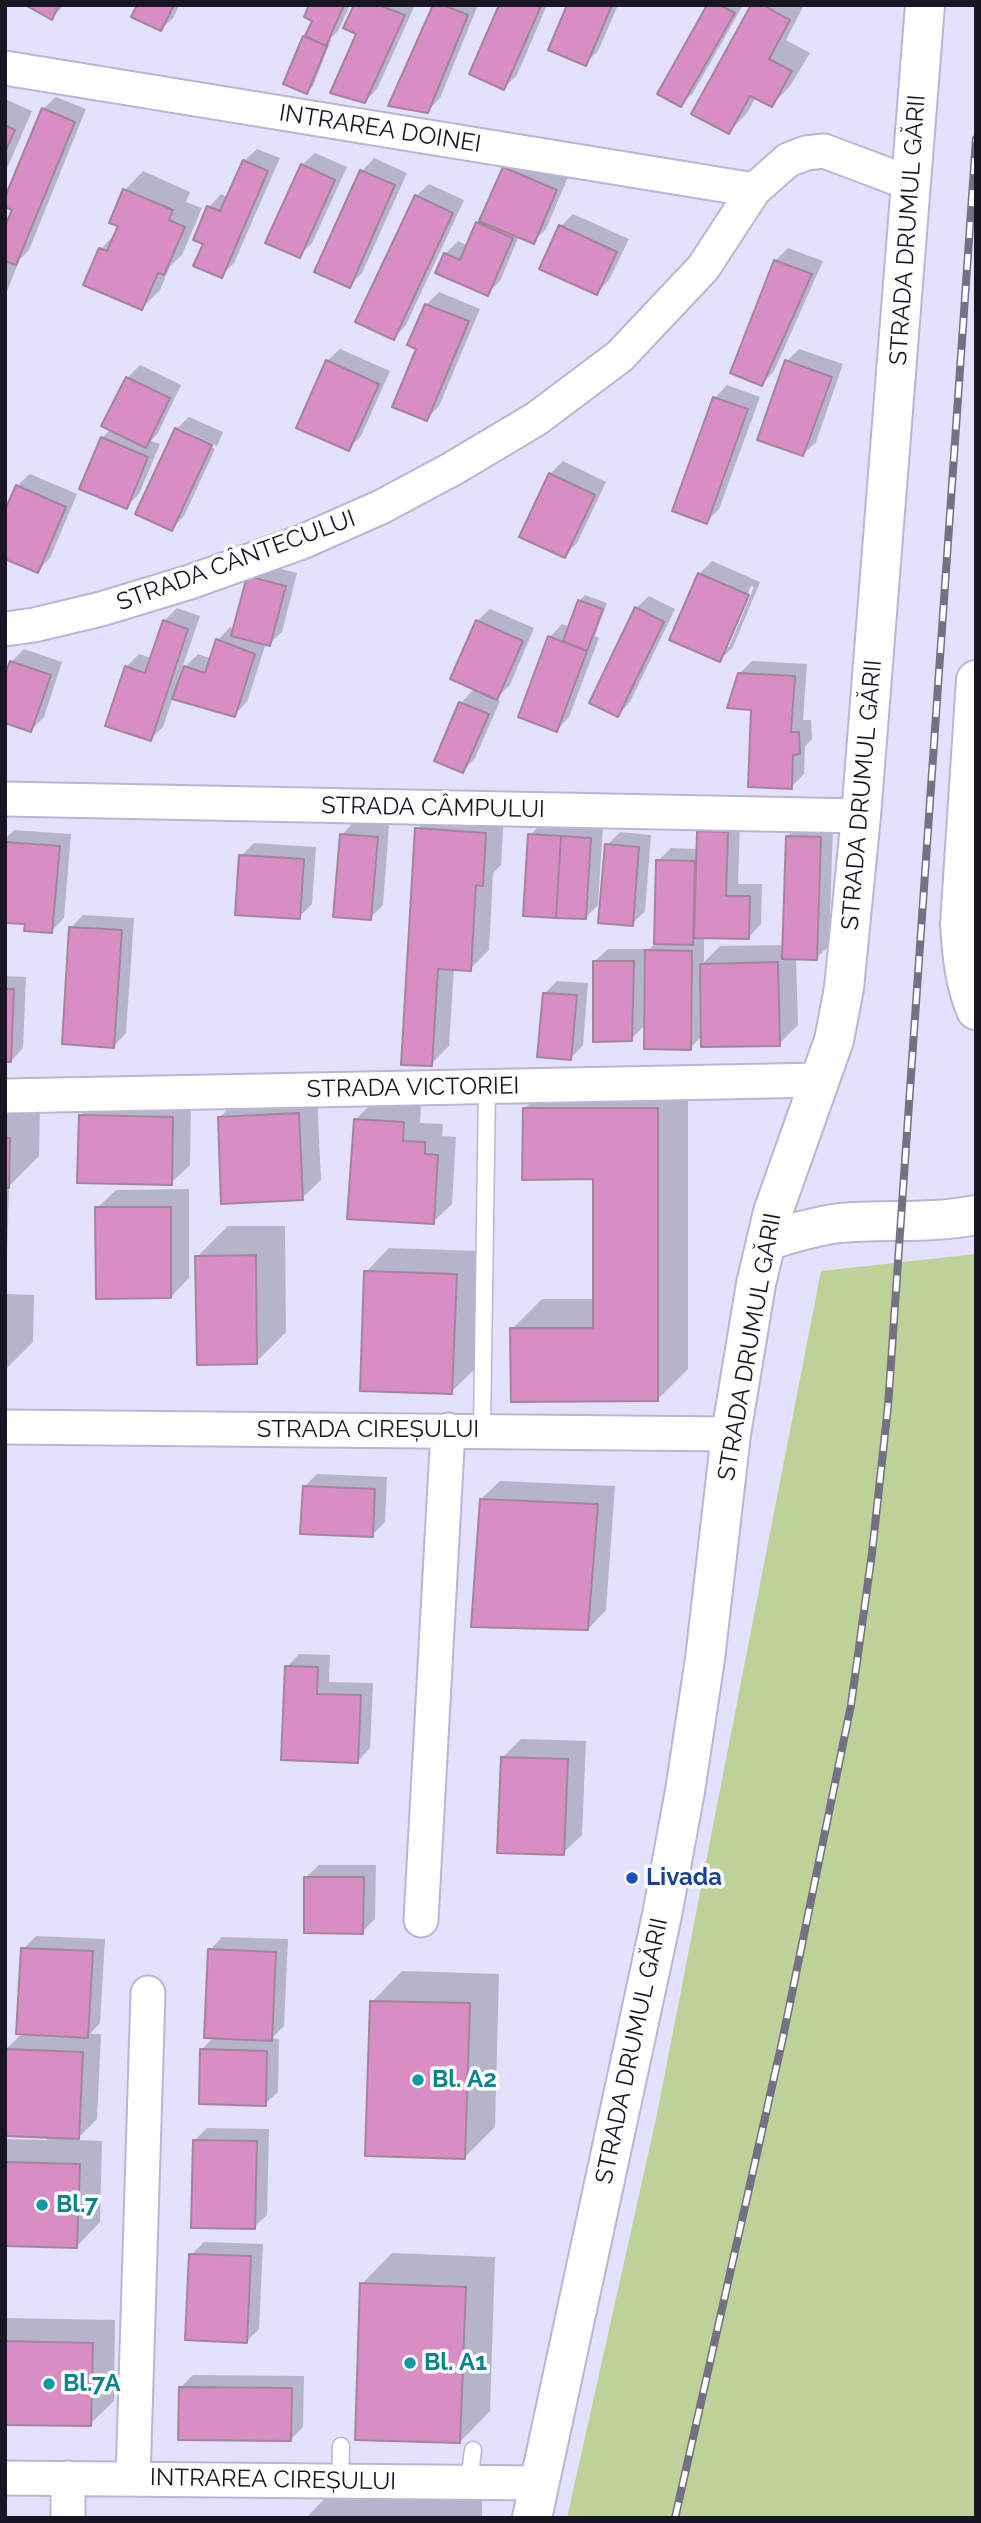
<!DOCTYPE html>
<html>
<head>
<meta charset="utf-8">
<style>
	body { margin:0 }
	#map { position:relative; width:981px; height:2523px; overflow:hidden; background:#e4e1fd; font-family:Raleway,sans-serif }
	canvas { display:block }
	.frame { position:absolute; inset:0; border:7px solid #181622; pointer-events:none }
</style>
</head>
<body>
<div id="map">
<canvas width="981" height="2523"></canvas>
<div class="frame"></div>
</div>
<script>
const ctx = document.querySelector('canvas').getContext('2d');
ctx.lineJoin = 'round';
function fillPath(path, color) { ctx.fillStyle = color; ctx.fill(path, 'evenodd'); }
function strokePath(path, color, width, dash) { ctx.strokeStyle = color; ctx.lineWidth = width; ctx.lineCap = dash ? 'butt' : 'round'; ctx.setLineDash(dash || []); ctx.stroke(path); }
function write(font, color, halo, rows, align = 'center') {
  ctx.font = font + ' Raleway,sans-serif'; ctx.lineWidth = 7; ctx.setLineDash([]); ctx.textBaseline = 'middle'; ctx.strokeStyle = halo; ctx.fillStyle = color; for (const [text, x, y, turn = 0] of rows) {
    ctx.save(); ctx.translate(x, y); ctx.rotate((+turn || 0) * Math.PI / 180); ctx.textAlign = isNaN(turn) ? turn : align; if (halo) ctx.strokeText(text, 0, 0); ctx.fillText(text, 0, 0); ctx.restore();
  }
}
const green = new Path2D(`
	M976,1254V2518H567L656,2119L821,1271Z`);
const shadow = new Path2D(`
	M27,5H64L52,18Z
	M139,5H179L174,17L161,29Z
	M311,5H350L338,31L330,39L331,40L313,86L307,92L304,37L314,20Z
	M356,5H415L377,89L365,101Z
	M435,5H478L440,98L427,111Z
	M501,5H547L517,75L504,88Z
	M569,5H618L598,51L585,64Z
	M709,5H743L693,93L680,105Z
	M753,5H804L786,40L810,53L790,86L772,105L756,97L747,113L729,132Z
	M56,97L86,109L29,250L20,259L5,296V231L14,209L43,109Z
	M5,99L32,111L5,173Z
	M257,149L280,158L234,263L221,276L205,243L195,239L209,207L221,194L228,197L244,161Z
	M315,153L347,167L312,243L299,256L302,165Z
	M517,156L568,177L546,229L533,242L519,236L500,281L487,294L445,254L458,241L468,246L504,168Z
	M374,158L407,173L362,273L349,286L362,171Z
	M143,171L190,192L186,202L202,208L182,255L170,266L160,290L142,308L101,249L117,232L125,190Z
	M429,184L464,200L406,325L394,338L416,196Z
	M573,214L629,239L609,280L597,293L561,226Z
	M788,248L823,261L774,371L762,384L775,261Z
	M439,292L480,309L439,406L426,419L419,348L426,305Z
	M340,349L390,371L361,436L348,449L327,361Z
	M799,349L843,364L816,442L803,454L787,361Z
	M140,365L181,385L158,433L151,441L160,444L139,494L126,507L102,438L111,429L127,378Z
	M727,385L760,397L719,509L706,522L715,398Z
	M189,417L223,432L217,446L179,428V432L215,449L184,516L171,529L176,429Z
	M563,461L606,482L577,543L564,556L550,474Z
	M30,474L77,494L50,558L37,571L17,486Z
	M712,561L760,582L733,647L720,660L699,574ZM751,586L754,587L729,647H725Z
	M262,564L297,573L282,632L269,644L266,643L247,702L234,715L173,697L163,727L150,739L126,667L139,654L151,658L164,621L177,608L200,616L181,671L198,654L212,659L218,640L230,627L235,629L249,576Z
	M585,595L607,603L595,636L599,638L569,717L557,730L550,637L562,624L570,627L579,601Z
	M649,596L675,609L630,702L618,715L636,608Z
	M490,609L534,628L510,685L495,699L500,701L475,758L463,771L461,703L475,688L477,621Z
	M24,649L62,662L44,717L31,730L11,662Z
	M752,661L807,664L803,720H811L812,739L805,746L804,774L791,787L752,709L739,674Z
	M436,811L504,815L501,865L493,873L489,950L470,969L454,968L449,1046L431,1064L417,829Z
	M712,819L740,820L738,884H762L761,924L749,937L704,936V962L720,946L784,945L787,837L800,824L833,825L829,946L816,958H796L798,1025L779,1044L703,1035L690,1048L646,1024L631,1039L595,961L608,949H646V952L656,943L658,861L671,848L699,849V832Z
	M354,822L389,825L383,905L370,918L342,835Z
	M543,822L603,826L598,905L585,918L530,835Z
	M14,830L71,834L64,918L52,931L27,922L5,921V839Z
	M620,832L651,835L645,911L632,924L607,845Z
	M254,843L316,847L312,904L299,917L241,856Z
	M83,915L134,918L126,1033L114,1046L71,928Z
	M5,976L26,977L23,1048L11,1061L5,1060Z
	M557,981L588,983L583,1045L571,1058L545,993Z
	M688,1078V1369L657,1400L512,1329L542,1299H595V1178L524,1109L555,1079Z
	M317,1096L321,1180L302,1198L219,1118L238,1099Z
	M100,1097L191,1099L190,1165L171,1183L81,1115Z
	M374,1101L421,1104L420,1123L443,1124L442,1136L456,1137L452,1204L433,1222L355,1120Z
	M5,1107L40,1108L39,1156L9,1186L6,1294L34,1295L33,1342L5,1370Z
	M189,1189V1278L171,1297L97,1208L116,1190Z
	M228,1226H285L286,1332L256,1362L197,1257Z
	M389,1248L479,1251L475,1369L451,1392L366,1272Z
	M317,1474L387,1477L385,1522L372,1535L304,1487Z
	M500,1481L615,1486L606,1610L588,1629L481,1499Z
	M299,1654L330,1655L329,1682L373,1683L370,1748L358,1761L287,1667Z
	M521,1739L586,1741L582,1835L563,1853L502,1758Z
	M319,1865H376L375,1919L362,1932L306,1877Z
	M36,1936L105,1939L100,2023L90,2034H101L97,2119L76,2140L102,2141L100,2222L77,2246L5,2244V2139L47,2140L6,2049L23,2033V1949Z
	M222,1937L288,1939L284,2026L272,2038L279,2039L278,2092L265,2104L201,2050L214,2037L210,1950Z
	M402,1971L499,1974L495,2127L464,2158L372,2002Z
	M207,2128L269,2129L267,2215L254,2227L195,2140Z
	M204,2242L263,2244L259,2329L247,2341L191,2255Z
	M392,2253L495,2257L490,2411L460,2442L362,2284Z
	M5,2318L115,2320L114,2401L90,2424L5,2423Z
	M193,2375L304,2376L303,2427L291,2439L180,2388Z
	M336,2487L482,2489V2518H306Z`);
const building = new Path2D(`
	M25,5H59L52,20Z
	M137,5H174L161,31L131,17Z
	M309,5H344L326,46L305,36L312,21L304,17Z
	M354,5H378L405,15L365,103L330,93L356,34L343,28Z
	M433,5H443L468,15L428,113L388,106Z
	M499,5L541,6L504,90L469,74Z
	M567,5H612L586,66L548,50Z
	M707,5H720L735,13L681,107L657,94Z
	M751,5H763L790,20L769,59L792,71L772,107L750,96L729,134L691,114Z
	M303,36L327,46L307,94L283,84Z
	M42,108L75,122L16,265L5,261V226L12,210L5,207V197Z
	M5,125L15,130L5,152Z
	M243,160L268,171L222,278L193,266L203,244L193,240L207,206L220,211Z
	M301,164L335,180L300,258L265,243Z
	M503,167L557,190L534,244L479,221Z
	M360,170L395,185L350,288L314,272Z
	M123,189L173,210L169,220L185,227L164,275L158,273L142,310L83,285L99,248L107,251L118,226L109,223Z
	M415,195L453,213L394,340L355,322Z
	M476,222L513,238L488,296L435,273L444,253L460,260Z
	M559,225L617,252L597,295L539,269Z
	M774,260L812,274L762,386L730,373Z
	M425,304L469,321L427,421L392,407L416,349L407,345Z
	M326,360L379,384L349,451L296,428Z
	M785,360L832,377L803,456L757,440Z
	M126,377L170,398L146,448L101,426Z
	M713,397L748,409L707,524L672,511Z
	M175,428L212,445L172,531L135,514Z
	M101,437L148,457L127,509L79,489Z
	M549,473L595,495L565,558L519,537Z
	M16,485L66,507L38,573L5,559V510Z
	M698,573L749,595L720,662L669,640Z
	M247,576L286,586L270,646L231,636Z
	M578,600L603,609L587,651L563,641Z
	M635,607L664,622L618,717L589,703Z
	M163,620L188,629L151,741L105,726L125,666L145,673Z
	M476,620L523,641L497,700L450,679Z
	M548,636L587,651L557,732L518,717Z
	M216,639L255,654L235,717L172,699L184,666L205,673Z
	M10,661L51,675L31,732L5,723V674Z
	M738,673L795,676L791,732H799L800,754L793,755L792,789L748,787L751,710L727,708Z
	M459,702L489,714L463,773L434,761Z
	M415,828L486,833L483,886L476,885L471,971L438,969L432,1066L401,1065Z
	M697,831L728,832L726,896H750L749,939L694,938Z
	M340,834L378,837L371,920L333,917Z
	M528,834L561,836L556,918L523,916Z
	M561,836L591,838L586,919L556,918Z
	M786,836L821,837L817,960L782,959Z
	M5,842L60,846L52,933L24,931L25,924L5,923Z
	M605,844L639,847L633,926L598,923Z
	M239,855L304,859L300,919L235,915Z
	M656,860L695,861L693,945L654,944Z
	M69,927L122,930L114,1048L62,1044Z
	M645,950L692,951L691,1050L644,1049Z
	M593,961H634L632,1041L593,1042Z
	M778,962L780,1046L701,1047L700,964Z
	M5,989H14L11,1062H5Z
	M543,993L577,995L571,1060L537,1057Z
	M523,1108H658V1401L511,1402L510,1328H593V1179L522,1180Z
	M299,1113L303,1200L221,1204L218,1117Z
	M79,1115L173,1117L172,1185L77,1183Z
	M354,1119L404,1122L403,1141L425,1142V1154L438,1155L434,1224L347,1219Z
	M5,1138H10L9,1188H5Z
	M95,1207H171V1298L96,1299Z
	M256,1255L257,1364L197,1365L195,1256Z
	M364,1271L457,1274L452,1394L360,1391Z
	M303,1486L375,1489L373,1537L300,1534Z
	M480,1499L598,1504L588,1630L471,1627Z
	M285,1666L318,1667L317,1694L361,1695L358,1763L281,1760Z
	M501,1757L568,1759L564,1855L497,1853Z
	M304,1877H364L363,1934L304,1933Z
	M21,1948L93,1951L88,2038L16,2034Z
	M208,1949L276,1952L272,2041L204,2038Z
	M370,2001L470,2003L465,2159L365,2156Z
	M5,2049L83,2052L79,2139L5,2136Z
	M200,2049L267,2051L266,2106L199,2104Z
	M193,2140L257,2141L255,2229L191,2228Z
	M5,2162L80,2164L77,2248L5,2246Z
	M189,2254L251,2256L247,2343L185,2340Z
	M360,2283L466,2287L460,2443L355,2440Z
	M5,2341L93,2343L91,2426L5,2425Z
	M179,2387L292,2388L291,2441L178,2440Z
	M304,2517L412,2518H304Z`);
const service = new Path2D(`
	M482,1430L487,1086
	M340,2481L341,2446
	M469,2482L473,2450`);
const minor = new Path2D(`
	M5,68L754,190
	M5,629L34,625L101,609L190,582L302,542L381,507L452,469L536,419L620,356L703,268L754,190L788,160L806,153L824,151L912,184
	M5,799L861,816
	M5,1096L821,1080
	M5,1427L731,1434
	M421,1920L448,1430
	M5,2478L540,2483
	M133,2479L148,1993
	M68,2518V2478`);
const tertiary = new Path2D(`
	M976,680L960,924C962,953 964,982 976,1010
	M766,1241C790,1234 814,1226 840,1223C885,1219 931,1224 976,1215
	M532,2518L662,1915L685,1791L705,1659L731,1434L756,1284L773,1212L834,1040L844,988L861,816L925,5`);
const rail = new Path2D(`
	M675,2518L782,2042L851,1705L872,1553L888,1406L976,139`);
const markers = [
	[632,1878,7,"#1a4fb4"],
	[418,2080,7,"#0f9aa8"],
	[42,2205,7,"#0f9aa8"],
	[410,2363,7,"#0f9aa8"],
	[49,2384,7,"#0f9aa8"]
];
const streetNames = [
	["INTRAREA DOINEI",380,129,9],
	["STRADA DRUMUL GĂRII",908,230,-86],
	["STRADA CÂNTECULUI",236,561,-20],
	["STRADA DRUMUL GĂRII",862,795,-85],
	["STRADA CÂMPULUI",433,808,1],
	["STRADA VICTORIEI",413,1088,-1],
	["STRADA DRUMUL GĂRII",750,1347,-80],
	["STRADA CIREȘULUI",368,1430],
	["STRADA DRUMUL GĂRII",632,2051,-78],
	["INTRAREA CIREȘULUI",273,2480,1]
];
const transitNames = [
	["Livada",646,1878]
];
const cultureNames = [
	["Bl. A2",432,2080],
	["Bl.7",56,2205],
	["Bl. A1",424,2363],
	["Bl.7A",63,2384]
];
fillPath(green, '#bcd299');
fillPath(shadow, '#0003');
fillPath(building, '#d98dc5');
strokePath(building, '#a3859a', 2);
strokePath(service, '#b9b5d7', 19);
strokePath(minor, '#b9b5d7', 37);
strokePath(tertiary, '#b9b5d7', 42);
strokePath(service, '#fff', 16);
strokePath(minor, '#fff', 33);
strokePath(tertiary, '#fff', 38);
strokePath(rail, '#737184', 8);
strokePath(rail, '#fff', 5, [16]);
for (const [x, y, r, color] of markers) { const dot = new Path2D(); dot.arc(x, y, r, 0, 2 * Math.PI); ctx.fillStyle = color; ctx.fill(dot); strokePath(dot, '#fff', 2.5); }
write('24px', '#181622', '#fff', streetNames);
write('bold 24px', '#164399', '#fff', transitNames, 'left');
write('bold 24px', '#0d838f', '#fff', cultureNames, 'left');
</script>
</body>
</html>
